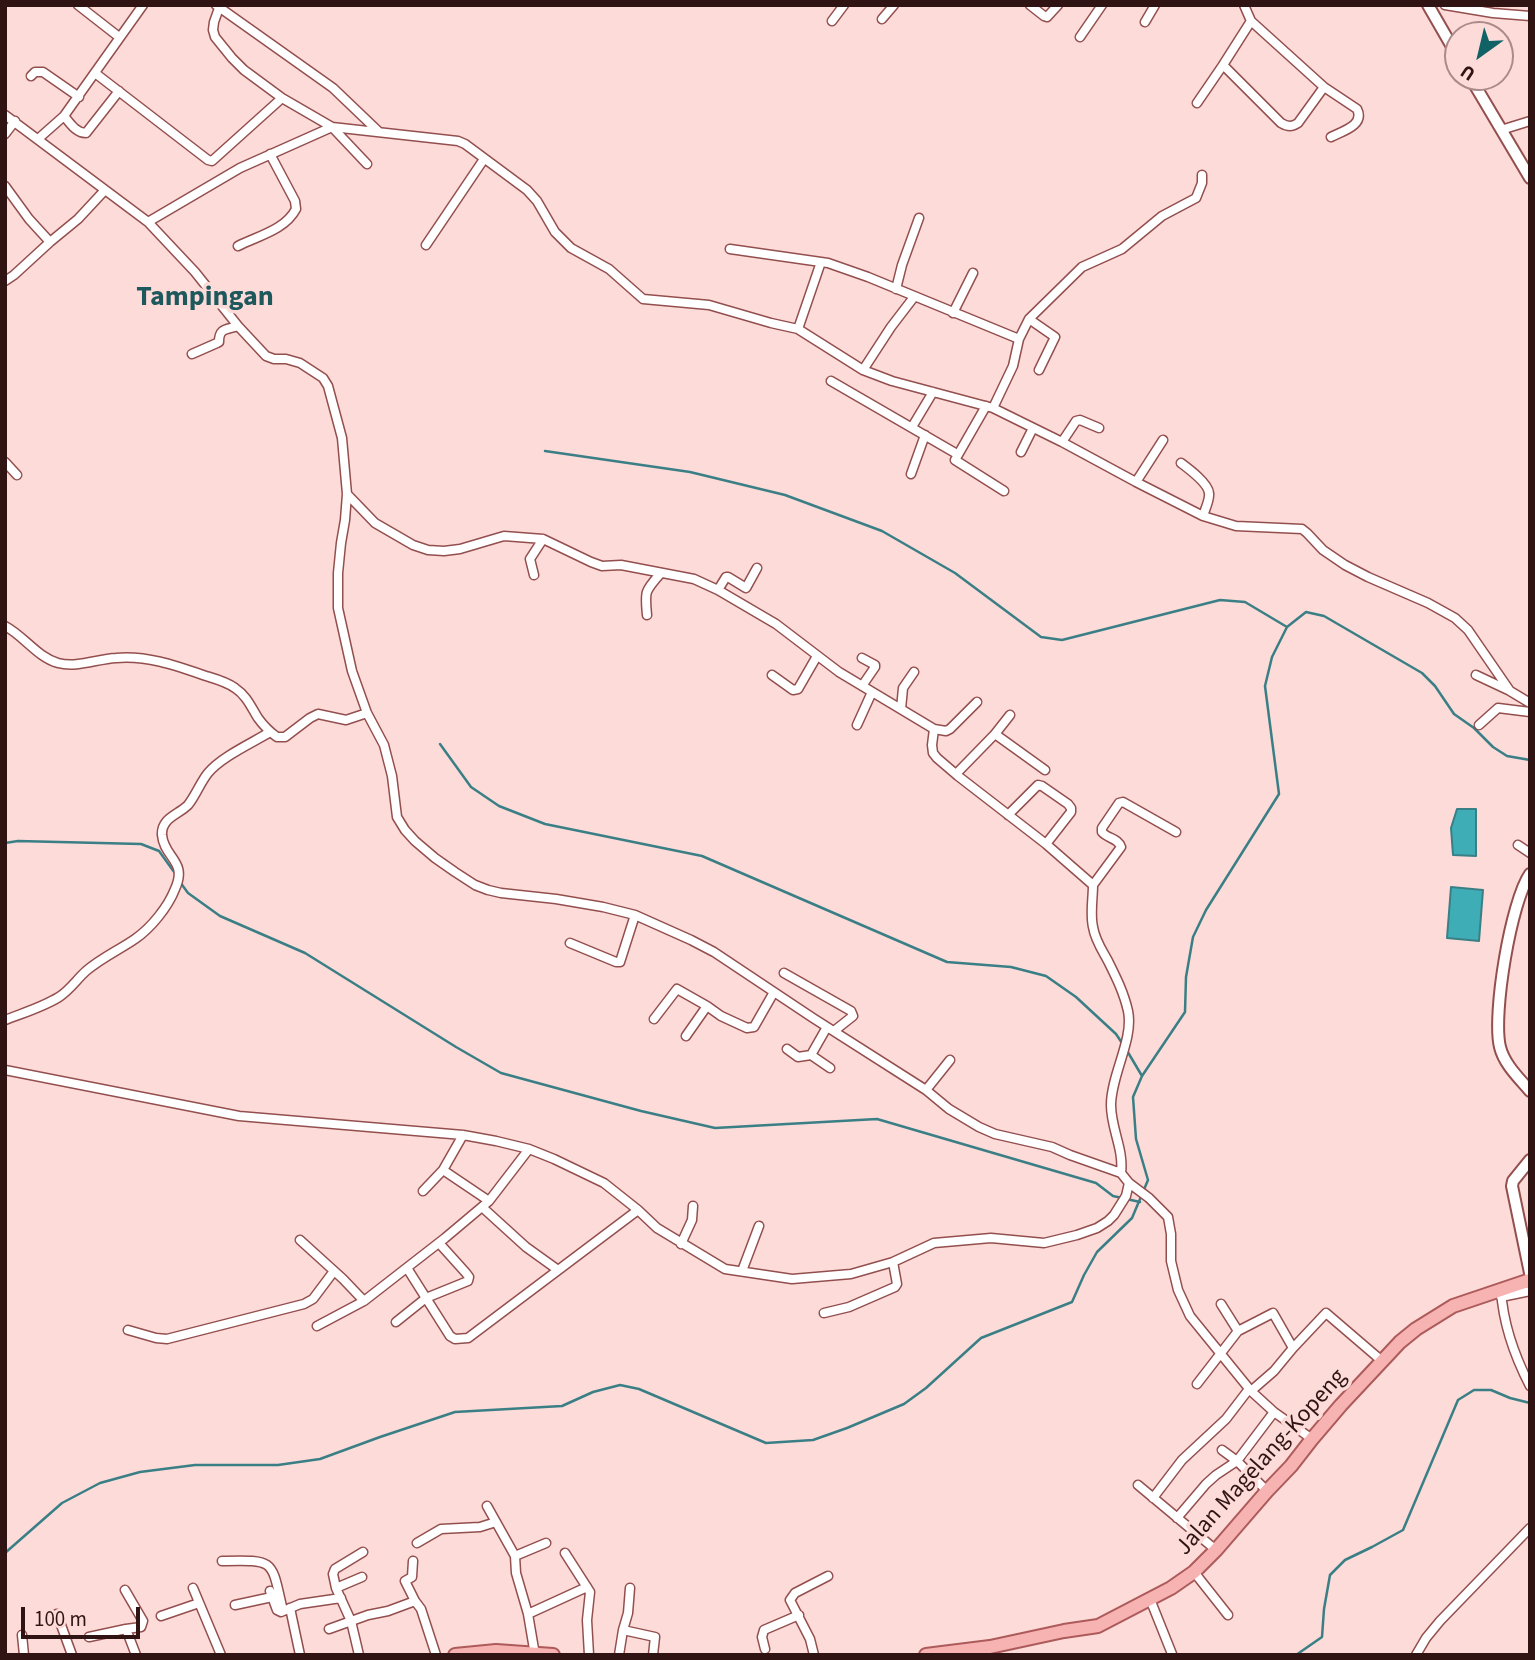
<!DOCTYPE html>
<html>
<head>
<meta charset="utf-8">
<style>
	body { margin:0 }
	#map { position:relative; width:1535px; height:1660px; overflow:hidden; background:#fcdbd9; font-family:"Source Sans 3",sans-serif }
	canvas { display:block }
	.frame { position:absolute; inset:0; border:7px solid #301414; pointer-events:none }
	.north { position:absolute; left:1444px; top:21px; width:70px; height:70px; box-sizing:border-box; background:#fcdbd9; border:2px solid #aa8b8a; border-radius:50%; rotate:214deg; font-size:19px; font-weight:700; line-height:28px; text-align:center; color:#301414 }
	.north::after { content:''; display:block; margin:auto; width:24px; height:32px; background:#116267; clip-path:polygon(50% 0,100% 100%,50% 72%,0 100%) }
	.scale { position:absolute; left:21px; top:1607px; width:119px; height:32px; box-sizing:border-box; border:4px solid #301414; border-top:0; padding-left:9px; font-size:21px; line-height:24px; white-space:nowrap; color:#301414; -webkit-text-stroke:5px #fcdbd9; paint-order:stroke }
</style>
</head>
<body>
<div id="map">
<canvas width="1535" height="1660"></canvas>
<div class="frame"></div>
<div class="north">U</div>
<div class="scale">100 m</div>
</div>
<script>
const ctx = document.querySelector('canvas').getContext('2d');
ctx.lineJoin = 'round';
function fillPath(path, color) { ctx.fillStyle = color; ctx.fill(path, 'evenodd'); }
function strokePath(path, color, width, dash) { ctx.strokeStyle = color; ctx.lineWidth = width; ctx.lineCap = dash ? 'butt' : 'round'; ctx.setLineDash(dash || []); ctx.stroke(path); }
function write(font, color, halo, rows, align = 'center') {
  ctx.font = font + ' "Source Sans 3",sans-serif'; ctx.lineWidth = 7; ctx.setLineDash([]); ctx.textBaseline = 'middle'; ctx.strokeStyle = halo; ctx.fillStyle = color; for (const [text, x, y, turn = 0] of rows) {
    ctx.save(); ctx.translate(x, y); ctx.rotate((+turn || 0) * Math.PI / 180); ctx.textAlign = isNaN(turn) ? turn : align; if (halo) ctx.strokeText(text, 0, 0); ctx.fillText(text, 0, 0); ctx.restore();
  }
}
const water = new Path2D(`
	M1457,809H1476V856L1453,855L1451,828Z
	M1451,887L1483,890L1479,941L1447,938Z`);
const stream = new Path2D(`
	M545,451L690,472L785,495L882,531L955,573L1041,637L1062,640L1220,600L1245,602L1287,627
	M440,744L471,787L499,806L545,824L702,856L947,962L1011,967L1046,976L1076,997L1116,1034L1122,1043
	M5,843L18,841L141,844L159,851L177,876
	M180,882L188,893L220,916L305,953L456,1047L501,1073L641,1111L715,1128L877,1119L1096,1183L1113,1196L1140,1202
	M1126,1049L1142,1076
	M5,1553L62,1503L100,1483L140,1472L195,1465H278L320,1459L380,1437L455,1412L562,1406L593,1392L620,1385L639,1389L766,1443L813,1440L847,1428L904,1404L926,1388L981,1338L1072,1302L1084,1275L1097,1252L1132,1218L1148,1180L1136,1139L1133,1097L1142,1076L1185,1012L1186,977L1193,937L1206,910L1279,794L1265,686L1272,657L1287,627L1306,612L1324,616L1422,673L1435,686L1454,714L1474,728L1493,747L1507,756L1530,760
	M1296,1655L1322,1637L1324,1609L1330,1575L1345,1560L1372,1547L1403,1530L1458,1400L1474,1390H1491L1510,1398L1530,1403`);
const street = new Path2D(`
	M78,5L119,37
	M216,5L333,88L379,132
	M1030,5L1044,16L1047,17L1058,5
	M1244,5L1251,21L1223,65L1281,123C1288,127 1292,127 1298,123L1324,87L1251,21
	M1445,5L1493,13L1530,16
	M219,8L214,22L213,30L215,37L232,58L244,70L282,98L332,127L367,164
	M882,19L894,5
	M832,21L844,5
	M1145,22L1155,5
	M1080,37L1102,5
	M95,73L208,160L212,161L282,98
	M31,76L35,72H43L79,97
	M1324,87L1357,109C1365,125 1343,131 1331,137
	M1197,103L1223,65
	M5,115L148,222L195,272L238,326L266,356L274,359H286L300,363L323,378L328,386L342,438L347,494L345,520L341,543L338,573V608L352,671L367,713L384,745L392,776L397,817L405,830L415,841L435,858L455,872L475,885L488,890L501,893L556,899L603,907L635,915L691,940L714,952L813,1018L926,1090L949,1109L979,1127L995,1134L1052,1147L1070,1155L1121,1173L1129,1183L1149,1198L1168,1217L1171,1234V1261L1178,1290L1190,1316L1251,1391L1274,1412L1312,1439
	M64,116C70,123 76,133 86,133L119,91
	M1501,130L1530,121
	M5,134L15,121
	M38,139L64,116L143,5
	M5,186L29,219L50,242
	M148,222L240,168L332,127L458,141L465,144L527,190L537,201L555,232L571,248L609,269L643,299L709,305L771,323L798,329L863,370L892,381L993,408L1062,442L1136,482L1203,516L1236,526L1302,529L1307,533L1323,550L1345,565L1368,577L1428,603L1455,618L1468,630L1510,691L1530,703
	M426,245L484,159
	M238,246C258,236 285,230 296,209L295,201L270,154
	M730,249L821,262
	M5,281L14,275L50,242L78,219L105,190
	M896,289L902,265L919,218
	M953,313L973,273
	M1029,319L1055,337L1039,370
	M798,329L821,262L828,263L868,277L1019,339L1013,366L993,408
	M1019,339L1029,319L1082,267L1122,249L1162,216L1196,198L1202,183V175
	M192,354L217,343L219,342C219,328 226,330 238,326
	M863,370L891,327L914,297
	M831,381L957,454
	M986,406L955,460L1004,491
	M912,427L933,392
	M1062,442L1076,421L1080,420L1099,428
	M1021,452L1033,428
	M5,462L17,475
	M1181,463C1189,469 1208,483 1209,493C1210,500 1205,509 1203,516
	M911,474L925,435
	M1136,482L1163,440
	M347,494L375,523L413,545L428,550L444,551L460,549L504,536L543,539L591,562L602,566L621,565L694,579L718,590L776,624L839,672L934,729L932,745L933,753L937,758L958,776L1046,844L1093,885C1093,898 1090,914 1093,927C1095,940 1102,950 1108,961C1116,977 1124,993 1128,1011C1134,1039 1111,1075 1111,1105C1111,1129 1124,1149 1121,1173
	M534,575L530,559L543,539
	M718,590L726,577H728L746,588L757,568
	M647,615C645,592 644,592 660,574
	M5,626C24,636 37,657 58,663C77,668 97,659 116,658C147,655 177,666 206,676C216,679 227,682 235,688C247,696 251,707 258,718C263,725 270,732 277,737H285L310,718L318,714L346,720L367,713
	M862,658L875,665V667L862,686
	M772,675L793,690L798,689L817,656
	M1476,675L1508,690
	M901,709L903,688L914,672
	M857,725L872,692
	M1479,725L1498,708L1530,712
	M934,729L946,731L950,729L977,702
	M995,734L1010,715
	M956,774L995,734L1045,770
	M1008,815L1038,785L1042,786L1068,804L1071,808V812L1046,844
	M1518,845L1530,853
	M1093,885L1121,847C1118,838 1108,839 1102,832V828L1119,803L1123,802L1176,832
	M570,943L616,962H620L635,915
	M784,973L851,1011L853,1016L834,1031
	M654,1019L677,989L707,1006
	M5,1020C23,1013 43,1007 59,997C70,990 77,979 86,971C101,958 119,950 135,939C151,928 168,907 175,889C188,861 164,858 162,835C161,818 178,815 188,805C196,795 200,783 208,773C221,757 252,743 270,732
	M827,1027L811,1055L830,1068
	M686,1036L707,1006L721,1016L747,1028L754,1027L774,992
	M787,1049L798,1057L811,1055
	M5,1070L239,1116L463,1135L496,1141L529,1149L554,1159L604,1183L638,1210L657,1228L725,1269L792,1279L851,1274L893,1262L934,1243L991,1238L1044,1243L1077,1235L1097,1228L1108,1221L1114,1215L1126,1196L1129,1183
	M926,1090L950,1060
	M443,1170L489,1201
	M423,1191L443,1170L463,1135
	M482,1207L526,1247L558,1270
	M300,1240L343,1279L364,1301L445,1238L489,1201L529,1149
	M681,1244L692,1220L693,1206
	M407,1268L450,1336L455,1339L468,1338L638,1210
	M742,1271L759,1226
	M1501,1290C1503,1323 1515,1357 1530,1386
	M1501,1297L1530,1291
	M1221,1304L1238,1331
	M824,1313L849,1307L895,1287L897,1284L893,1262
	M396,1322L426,1298L468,1281L469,1277L466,1273L439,1243
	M317,1326L364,1301
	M128,1330L156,1338L167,1339L304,1304L313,1299L334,1271
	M1197,1384L1238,1331L1273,1313L1293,1348
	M1251,1391L1274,1371L1293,1348L1326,1313L1382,1361
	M1222,1450L1237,1461L1267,1491
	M1138,1485L1216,1550
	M1153,1498L1182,1460L1226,1419L1249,1389
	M487,1506L515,1556
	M1177,1518L1206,1484L1216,1475L1237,1461L1274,1412
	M417,1543L441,1529L480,1527L496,1522
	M565,1553L590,1592L587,1620L589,1655
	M222,1561C276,1560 271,1559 283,1611
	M1194,1572L1228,1615
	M193,1588L221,1655
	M336,1588L362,1577
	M630,1588L628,1613L623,1630L655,1637L653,1655
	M125,1590L143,1621L141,1627L126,1629L136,1655
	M270,1591L277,1610L281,1612L300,1604L341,1598
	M1150,1599L1172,1654
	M415,1601L421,1609L436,1655
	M235,1605L272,1597
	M290,1608L300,1655
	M57,1614L72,1655
	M528,1614L587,1587
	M161,1616L199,1603
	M329,1629L368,1615L388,1611L415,1601L405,1581L412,1577L413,1561
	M22,1635L24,1655
	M89,1637L126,1629
	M765,1649L762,1637L764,1630L799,1615
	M359,1655L351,1621L336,1588L333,1574L335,1569L363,1552
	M535,1655L528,1614L516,1573L515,1556L546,1543
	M619,1655L623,1630
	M814,1655L810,1639L790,1600L795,1593L828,1576
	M1416,1655L1426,1638L1440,1621L1530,1528`);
const secondary = new Path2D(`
	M1428,5L1458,57
	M1470,77L1530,178
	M1530,874C1511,901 1492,1015 1500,1047C1504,1064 1519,1078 1530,1091
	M1530,1160L1513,1181L1512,1186L1530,1273`);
const primary = new Path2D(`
	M455,1655L496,1651L553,1655
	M926,1655L990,1647L1064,1631L1098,1626L1171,1588L1194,1572L1216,1550L1267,1491L1291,1466L1312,1439L1341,1405L1400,1342L1416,1329L1453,1306L1530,1280`);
const streetNames = [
	["Jalan Magelang-Kopeng",1262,1463,-48]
];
const quarterNames = [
	["Tampingan",205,299]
];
fillPath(water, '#3eadb6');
strokePath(water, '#3a7f85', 2);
strokePath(stream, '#3a7f85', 2.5);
strokePath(street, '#934f4e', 11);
strokePath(secondary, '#934f4e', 14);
strokePath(primary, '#ad5b5a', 16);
strokePath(street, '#fff', 8);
strokePath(secondary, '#fff', 10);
strokePath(primary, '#f7b3b2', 12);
write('24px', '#301414', '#fcdbd9', streetNames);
write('bold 28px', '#1d585c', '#fcdbd9', quarterNames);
</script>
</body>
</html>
